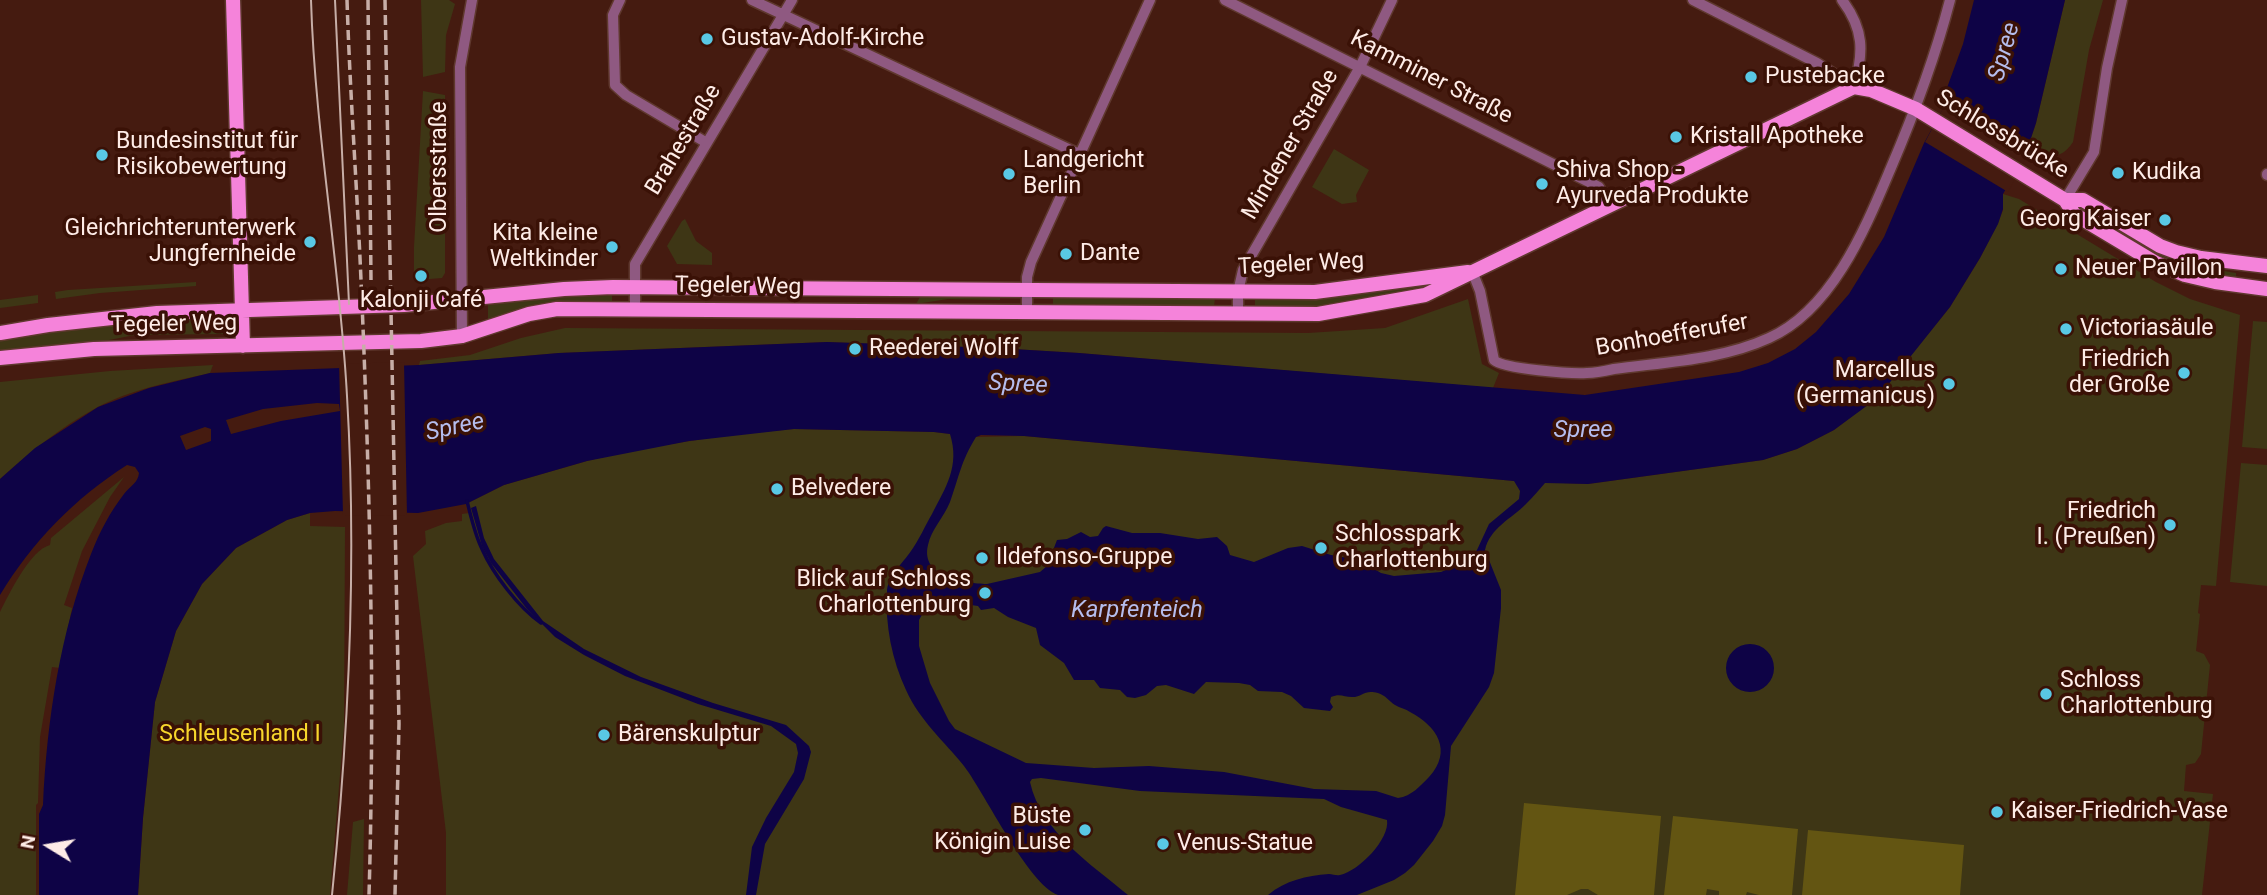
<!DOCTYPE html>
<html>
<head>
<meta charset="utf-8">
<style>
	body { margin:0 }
	#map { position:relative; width:2267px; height:895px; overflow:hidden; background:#451b10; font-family:Roboto,sans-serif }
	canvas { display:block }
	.north { position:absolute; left:14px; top:811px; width:70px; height:70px; -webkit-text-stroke:5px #3a1106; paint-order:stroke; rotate:281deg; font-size:19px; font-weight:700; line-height:28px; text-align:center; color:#feece7 }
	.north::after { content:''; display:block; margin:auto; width:24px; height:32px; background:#feece7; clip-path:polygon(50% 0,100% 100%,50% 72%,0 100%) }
</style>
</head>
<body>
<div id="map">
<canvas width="2267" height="895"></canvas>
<div class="north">N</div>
</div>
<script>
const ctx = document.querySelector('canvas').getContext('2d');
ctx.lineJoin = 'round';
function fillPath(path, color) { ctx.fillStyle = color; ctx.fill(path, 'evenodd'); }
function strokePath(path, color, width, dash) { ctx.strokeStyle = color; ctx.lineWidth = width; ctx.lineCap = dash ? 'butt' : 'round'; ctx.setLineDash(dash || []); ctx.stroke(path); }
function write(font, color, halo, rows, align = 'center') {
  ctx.font = font + ' Roboto,sans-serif'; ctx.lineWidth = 7; ctx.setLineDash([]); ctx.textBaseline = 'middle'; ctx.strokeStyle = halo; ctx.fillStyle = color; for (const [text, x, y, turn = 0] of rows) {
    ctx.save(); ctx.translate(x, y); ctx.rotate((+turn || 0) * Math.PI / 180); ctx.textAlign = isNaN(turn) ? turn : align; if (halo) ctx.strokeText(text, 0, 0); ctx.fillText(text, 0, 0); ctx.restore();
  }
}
const green = new Path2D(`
	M421,0H449L455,4L446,35L445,72L423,77Z
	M2065,0H2103L2089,50L2073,142C2060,162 2045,157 2028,147L2036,123Z
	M423,91L445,95V273L442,278L417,280V273H414V247Z
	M1334,149L1369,170L1356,195L1357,202L1342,204L1312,187Z
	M2003,194L2019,199L2156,282L2190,299L2240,315L2216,586L2201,585L2198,613L2200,614L2196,651L2204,654L2210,665L2201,754L2195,763L2186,765L2184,791L2213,794L2202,895H446V833L413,556L426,544L425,531L446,523L462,521V514L469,513L466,504L504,485L587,461L638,449L730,435L794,429L934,432L975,437L1024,436L1515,481L1588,484L1763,460L1797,449L1834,430L1879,395L1950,307L1980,258L1998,223L2003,210Z
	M2082,206L2157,251L2176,260L2199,267L2236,273V277C2168,270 2136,244 2080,210Z
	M685,219L696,241L712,253V265L677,264L667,246L682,221Z
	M1446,280L1429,289L1330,306L1255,307V297H1330Z
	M196,282V286L100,293L56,299L55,292L68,290Z
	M612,292V303L488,322V304L554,295Z
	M38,295V303L0,308V300Z
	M921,295H1000V300L948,299L916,304Z
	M1053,295L1215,297L1214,307L1053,304Z
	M1468,299L1482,364L1499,373L1493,388L1079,353L996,348L827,342L559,353L419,365L420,361L470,355L521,338L565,328L1308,333L1385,328Z
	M226,318L227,334L135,335L104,341L0,351V340C75,328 150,321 226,318Z
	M2253,321L2267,322V449L2242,447Z
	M213,365L210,373C172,382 131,389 96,408C61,427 30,452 0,479V382L110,371Z
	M2241,463L2267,465V586L2230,582Z
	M124,477L110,497L82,551L64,605L72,608L60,668L52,667L40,737L38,803L36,805V895H0V612C9,594 30,550 50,545L51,538Z
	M310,513V526L345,527L344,727L330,895H138L143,818L155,702L176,631L202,584L236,548L287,520Z
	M364,819L363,895H347L353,822Z`);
const forest = new Path2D(`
	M1524,803L1661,816L1654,895H1598L1588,889H1581L1567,895H1515Z
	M1673,816L1798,829L1792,895H1759L1747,892L1746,895H1719V891L1707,889L1706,895H1664Z
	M1808,830L1964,845L1960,895H1802Z`);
const water = new Path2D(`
	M1974,0H2065L2036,123L2026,153L2003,194V209L1998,224L1980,258L1950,307L1887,386L1872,402L1834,430L1797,449L1763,460L1588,484L1545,483C1539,490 1533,497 1526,504C1511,519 1490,528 1485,550L1501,590V608L1494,673L1489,687L1451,746L1445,815L1442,826L1433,841L1414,865L1405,873L1394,880L1357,895H1268C1286,880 1306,876 1329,874C1333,874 1336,876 1340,875C1359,871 1390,839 1387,820L1341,807L1324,799L1140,791L1041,778L1032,779L1030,782C1041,832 1091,864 1128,895C1115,895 1067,895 1058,895C1028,884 986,795 964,766C944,741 920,721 906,690C892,660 885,625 887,592C887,577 903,563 911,551C919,540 925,526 932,514C946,487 960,466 950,434L934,432L794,429L689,441L587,461L504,485L466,504L418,513L335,511L310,513L287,520L236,548L202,584L176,631L155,702L143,818L138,895H39V814L43,805C47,720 60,633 91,554C99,533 110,512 124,494C130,486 138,483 139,473L135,467L127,465C75,498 32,542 0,595V479L35,448L98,407L149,388L210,373L419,365L559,353L827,342L996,348L1079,353L1585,395L1739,372L1768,363L1795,349L1816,332L1849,294L1884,237L1924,143L1948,100L1944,96L1963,44ZM317,403L339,404L340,411L281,421L231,434L226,420L263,409ZM205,427L211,429V441L186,450L180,436ZM981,435L1024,436L1514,481L1520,491L1519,499L1489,524L1477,550L1467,561L1441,572L1394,576L1381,573L1359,560L1331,555L1302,546L1288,548L1254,562L1230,555L1227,546L1217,537L1198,539L1160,533H1132L1106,526L1103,528L1098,536L1090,537L1081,532L1067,539L1057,540L1047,566L1040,572L987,584C965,583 920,578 928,545C931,530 944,517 950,502C959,477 961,461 976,437ZM971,605L978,606L981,610L994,608L1008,617L1036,628L1040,645L1064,663L1074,680H1094L1100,688L1120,690L1127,697L1135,698L1146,695L1157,686L1166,685L1194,694L1206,682L1239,683L1250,685L1258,691L1282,692L1291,696L1304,708L1330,711L1333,707L1330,702L1331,697C1340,693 1344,697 1352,697C1363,697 1364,689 1378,693C1385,695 1389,701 1395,705C1400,708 1406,709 1410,712C1437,726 1453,751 1429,777C1420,786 1412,796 1398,798L1376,791L1314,789L1224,772L1149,766L1094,768L1026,763L955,729L949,721L930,683L919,646V620L927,606Z
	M476,506L484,538L494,559L543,621L584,649L641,677L713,703L786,725L809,746L811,752L804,779L765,844L756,895H746L752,847L766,818L794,772L798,753L796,744L771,726L698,704L625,676L584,655L555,637L527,609L491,563L482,546L471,508Z
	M1726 668a24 24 0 1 1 48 0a24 24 0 1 1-48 0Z`);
const pier = new Path2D(`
	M1948,99L2030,150L2008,192L1925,142Z
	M404,362L407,516L343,515L339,364Z`);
const stream = new Path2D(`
	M467,501C471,517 475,535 482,549C493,574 519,608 541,623`);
const minor = new Path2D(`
	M620,0L613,15L615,85L626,95L707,143
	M752,0L1079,154
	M1225,0L1599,187L1608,204
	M1693,0L1817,63L1854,87C1864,52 1864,29 1842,0
	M2267,175V174
	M2065,200L2094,152L2107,68L2122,0
	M1472,271L1480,291L1494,360C1503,369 1572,374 1587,373C1596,373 1605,371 1614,369C1665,362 1721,360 1769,338C1832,310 1865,229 1890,170C1914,114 1935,58 1950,0
	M635,308V264L792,0
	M1027,311V277L1031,262L1150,0
	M1238,313V292L1243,270L1360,67L1392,0
	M462,336L460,67L472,0`);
const major = new Path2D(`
	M233,0L243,346
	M2065,200H2083L2160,246L2176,252L2201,258L2267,266
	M0,333L48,325L157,313L404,305L564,289L613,287L1315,292L1468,272
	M0,358L94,349L421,341L462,336L529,314L557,309L1318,314L1425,295L1854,87L1871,90L1916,109L2065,200L2074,214L2156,263L2185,275L2215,282L2267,289`);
const tram = new Path2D(`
	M311,0C315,133 340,264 347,396C357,563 349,730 332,895
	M335,0L349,304`);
const rail = new Path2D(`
	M347,0C350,94 357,187 361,280C370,485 375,690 369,895
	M368,0L371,280
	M385,0L399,724L395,895`);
const markers = [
	[707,39,7,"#59c8e4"],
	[1751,77,7,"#59c8e4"],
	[1676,137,7,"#59c8e4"],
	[102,155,7,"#59c8e4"],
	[2118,173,7,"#59c8e4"],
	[1009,174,7,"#59c8e4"],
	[1542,184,7,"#59c8e4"],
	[2165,220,7,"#59c8e4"],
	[310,242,7,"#59c8e4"],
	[612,247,7,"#59c8e4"],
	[1066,254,7,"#59c8e4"],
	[2061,269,7,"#59c8e4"],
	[421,276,7,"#59c8e4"],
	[2066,329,7,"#59c8e4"],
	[855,349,7,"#59c8e4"],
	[2184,373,7,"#59c8e4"],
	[1949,384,7,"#59c8e4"],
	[777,489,7,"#59c8e4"],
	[2170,525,7,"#59c8e4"],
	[1321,548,7,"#59c8e4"],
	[982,558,7,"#59c8e4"],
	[985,593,7,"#59c8e4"],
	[2046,694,7,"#59c8e4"],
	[604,735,7,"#59c8e4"],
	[1997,812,7,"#59c8e4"],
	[1085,830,7,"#59c8e4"],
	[1163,844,7,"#59c8e4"]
];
const poiNames = [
	["Gustav-Adolf-Kirche",721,39],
	["Pustebacke",1765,77],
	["Kristall Apotheke",1690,137],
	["Bundesinstitut für",116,142],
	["Risikobewertung",116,168],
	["Landgericht",1023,161],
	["Berlin",1023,187],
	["Shiva Shop -",1556,171],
	["Ayurveda Produkte",1556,197],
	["Kudika",2132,173],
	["Georg Kaiser",2151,220,"right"],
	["Gleichrichterunterwerk",296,229,"right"],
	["Jungfernheide",296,255,"right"],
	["Kita kleine",598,234,"right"],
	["Weltkinder",598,260,"right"],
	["Dante",1080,254],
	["Neuer Pavillon",2075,269],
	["Kalonji Café",421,301,"center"],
	["Victoriasäule",2080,329],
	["Reederei Wolff",869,349],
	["Friedrich",2170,360,"right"],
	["der Große",2170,386,"right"],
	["Marcellus",1935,371,"right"],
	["(Germanicus)",1935,397,"right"],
	["Belvedere",791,489],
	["Friedrich",2156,512,"right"],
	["I. (Preußen)",2156,538,"right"],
	["Schlosspark",1335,535],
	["Charlottenburg",1335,561],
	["Ildefonso-Gruppe",996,558],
	["Blick auf Schloss",971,580,"right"],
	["Charlottenburg",971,606,"right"],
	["Schloss",2060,681],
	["Charlottenburg",2060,707],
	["Bärenskulptur",618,735],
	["Kaiser-Friedrich-Vase",2011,812],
	["Büste",1071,817,"right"],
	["Königin Luise",1071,843,"right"],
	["Venus-Statue",1177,844]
];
const streetNames = [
	["Kamminer Straße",1431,78,27],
	["Schlossbrücke",2002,135,31],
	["Brahestraße",684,140,-59],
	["Mindener Straße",1291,145,-60],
	["Olbersstraße",440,167,-90],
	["Tegeler Weg",1301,265,-3],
	["Tegeler Weg",738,287,1],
	["Tegeler Weg",174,325,-1],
	["Bonhoefferufer",1672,336,-10]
];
const parkNames = [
	["Schleusenland I",240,735]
];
const waterNames = [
	["Spree",2005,52,-74],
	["Spree",1018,385,3],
	["Spree",455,428,-12],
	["Spree",1583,431],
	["Karpfenteich",1137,611]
];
fillPath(green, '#3e3615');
fillPath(forest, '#635512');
fillPath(water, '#0e0346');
fillPath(pier, '#451b10');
strokePath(stream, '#0e0346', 3.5);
strokePath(minor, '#5f382e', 13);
strokePath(major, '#5f382e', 17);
strokePath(minor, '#8f5981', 10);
strokePath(major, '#f583da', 14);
strokePath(tram, '#c7aea7', 2);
strokePath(rail, '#c7aea7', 3.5, [10, 5]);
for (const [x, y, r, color] of markers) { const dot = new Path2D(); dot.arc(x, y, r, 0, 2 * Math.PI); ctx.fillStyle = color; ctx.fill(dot); strokePath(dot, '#3a1106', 2.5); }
write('23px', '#feece7', '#3a1106', poiNames, 'left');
write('23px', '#feece7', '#3a1106', streetNames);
write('23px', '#f8d62c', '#3a1106', parkNames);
write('italic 24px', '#b5bdee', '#3a1106', waterNames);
</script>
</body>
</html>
